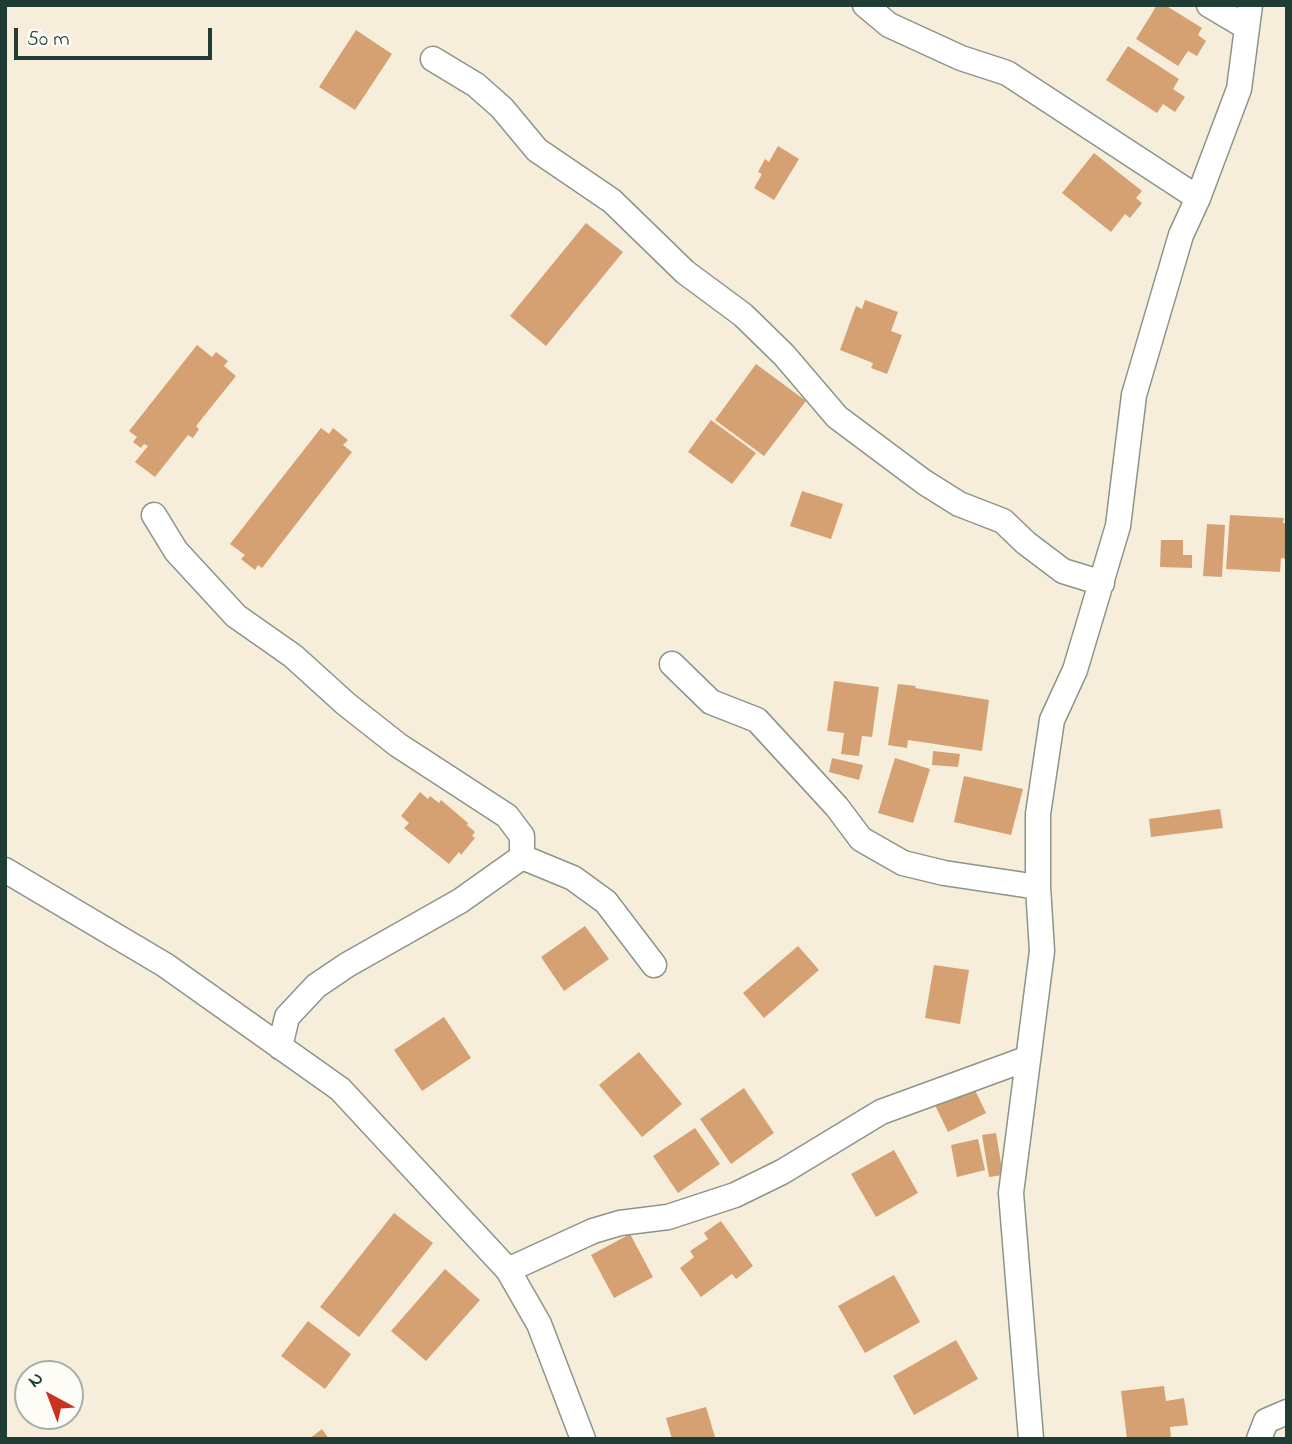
<!DOCTYPE html>
<html>
<head>
<meta charset="utf-8">
<style>
	body { margin:0 }
	#map { position:relative; width:1292px; height:1444px; overflow:hidden; background:#f7eddb; font-family:"Indie Flower",sans-serif }
	canvas { display:block }
	.frame { position:absolute; inset:0; border:7px solid #1f3d34; pointer-events:none }
	.north { position:absolute; left:14px; top:1360px; width:70px; height:70px; box-sizing:border-box; background:#fdfcf7; border:2px solid #a4b0a9; border-radius:50%; rotate:319deg; font-size:19px; font-weight:700; line-height:28px; text-align:center; color:#1f3d34 }
	.north::after { content:''; display:block; margin:auto; width:24px; height:32px; background:#c8321e; clip-path:polygon(50% 0,100% 100%,50% 72%,0 100%) }
	.scale { position:absolute; left:14px; top:28px; width:198px; height:32px; box-sizing:border-box; border:4px solid #1f3d34; border-top:0; padding-left:9px; font-size:21px; line-height:24px; white-space:nowrap; color:#1f3d34; -webkit-text-stroke:5px #fdfcf7; paint-order:stroke }
</style>
</head>
<body>
<div id="map">
<canvas width="1292" height="1444"></canvas>
<div class="frame"></div>
<div class="north">N</div>
<div class="scale">50 m</div>
</div>
<script>
const ctx = document.querySelector('canvas').getContext('2d');
ctx.lineJoin = 'round';
function fillPath(path, color) { ctx.fillStyle = color; ctx.fill(path, 'evenodd'); }
function strokePath(path, color, width, dash) { ctx.strokeStyle = color; ctx.lineWidth = width; ctx.lineCap = dash ? 'butt' : 'round'; ctx.setLineDash(dash || []); ctx.stroke(path); }
const building = new Path2D(`
	M1157,5H1165L1202,28L1198,35L1206,41L1197,56L1188,51L1178,66L1136,39Z
	M356,30L392,54L355,110L319,87Z
	M1128,46L1179,79L1173,89L1185,97L1175,112L1163,104L1157,113L1106,80Z
	M778,146L799,159L774,200L754,188L762,174L758,172L765,159L769,162Z
	M1094,153L1142,191L1136,198L1142,203L1130,218L1125,214L1111,232L1062,193Z
	M586,223L623,252L546,346L510,316Z
	M865,300L898,312L891,331L902,335L887,374L871,368L873,363L840,350L856,306L862,309Z
	M197,345L212,357L216,352L228,361L224,366L236,376L196,426L199,429L193,438L188,435L155,477L135,462L148,446L144,444L141,448L133,442L137,437L129,431Z
	M756,364L806,401L764,456L715,420Z
	M711,420L756,453L732,484L688,452Z
	M321,428L329,434L333,428L348,440L343,445L352,452L262,568L258,565L255,570L241,559L245,555L230,544Z
	M802,491L843,504L831,539L790,526Z
	M1230,515L1284,518L1283,523H1287V554L1286,559L1281,558L1280,572L1226,569Z
	M1207,524L1225,525L1222,577L1203,576Z
	M1161,540H1183V555H1192V568L1160,567Z
	M834,681L879,687L872,737L862,736L859,756L841,754L844,733L827,731Z
	M898,684L916,686L915,688L989,700L982,751L908,740L907,748L888,745Z
	M933,751L960,754L958,767L932,765Z
	M832,758L863,765L859,780L829,772Z
	M895,758L930,769L913,823L878,813Z
	M964,776L1023,789L1011,835L954,822Z
	M420,792L428,799L430,796L439,803L441,800L468,823L467,825L475,832L472,836L475,838L461,855L459,852L449,864L404,828L409,823L401,816Z
	M1220,809L1223,828L1151,837L1149,819Z
	M585,926L609,959L564,991L541,957Z
	M798,946L819,970L764,1018L743,993Z
	M934,965L969,970L960,1024L925,1018Z
	M444,1017L471,1058L422,1091L394,1050Z
	M639,1052L682,1104L642,1137L599,1085Z
	M973,1086L986,1113L948,1132L935,1105Z
	M744,1088L774,1133L731,1164L700,1119Z
	M695,1128L720,1164L678,1193L653,1156Z
	M996,1133L1003,1175L989,1177L982,1135Z
	M978,1139L985,1170L957,1177L951,1145Z
	M894,1150L918,1193L876,1217L851,1174Z
	M394,1213L433,1243L359,1337L320,1307Z
	M721,1221L753,1266L736,1279L732,1274L701,1297L680,1268L694,1257L690,1251L708,1239L704,1233Z
	M630,1234L653,1277L614,1298L591,1255Z
	M445,1269L480,1300L426,1361L391,1331Z
	M894,1275L920,1322L865,1353L838,1306Z
	M308,1321L351,1354L325,1389L281,1356Z
	M956,1340L978,1379L914,1415L893,1376Z
	M1164,1386L1166,1401L1184,1398L1188,1425L1170,1427L1171,1439H1127L1121,1391Z
	M706,1407L715,1437L672,1439L666,1418Z
	M322,1429L329,1439H309Z`);
const minor = new Path2D(`
	M865,5L889,25L961,58L1007,73L1198,198
	M1209,5L1246,27
	M433,59L476,85L502,108L537,150L612,201L685,272L743,315L784,355L837,417L924,482L959,504L1003,521L1026,543L1063,571L1102,583
	M154,515L176,551L236,616L293,656L346,704L398,745L507,816L522,836V857L460,901L347,965L316,986L287,1017L280,1047
	M672,664L711,702L757,720L837,807L861,839L903,863L944,873L1038,887
	M522,857L573,878L606,902L654,965
	M5,870L165,965L340,1089L508,1270L539,1324L583,1439
	M508,1270L593,1231L620,1223L668,1217L735,1195L782,1172L881,1112L1026,1059
	M1031,1439L1011,1193L1042,951L1038,887V814L1052,720L1075,670L1118,526L1134,395L1181,235L1198,198L1239,89L1250,5
	M1259,1439L1266,1421L1287,1412`);
fillPath(building, '#d5a172');
strokePath(minor, '#8b9588', 27);
strokePath(minor, '#fff', 24);
</script>
</body>
</html>
